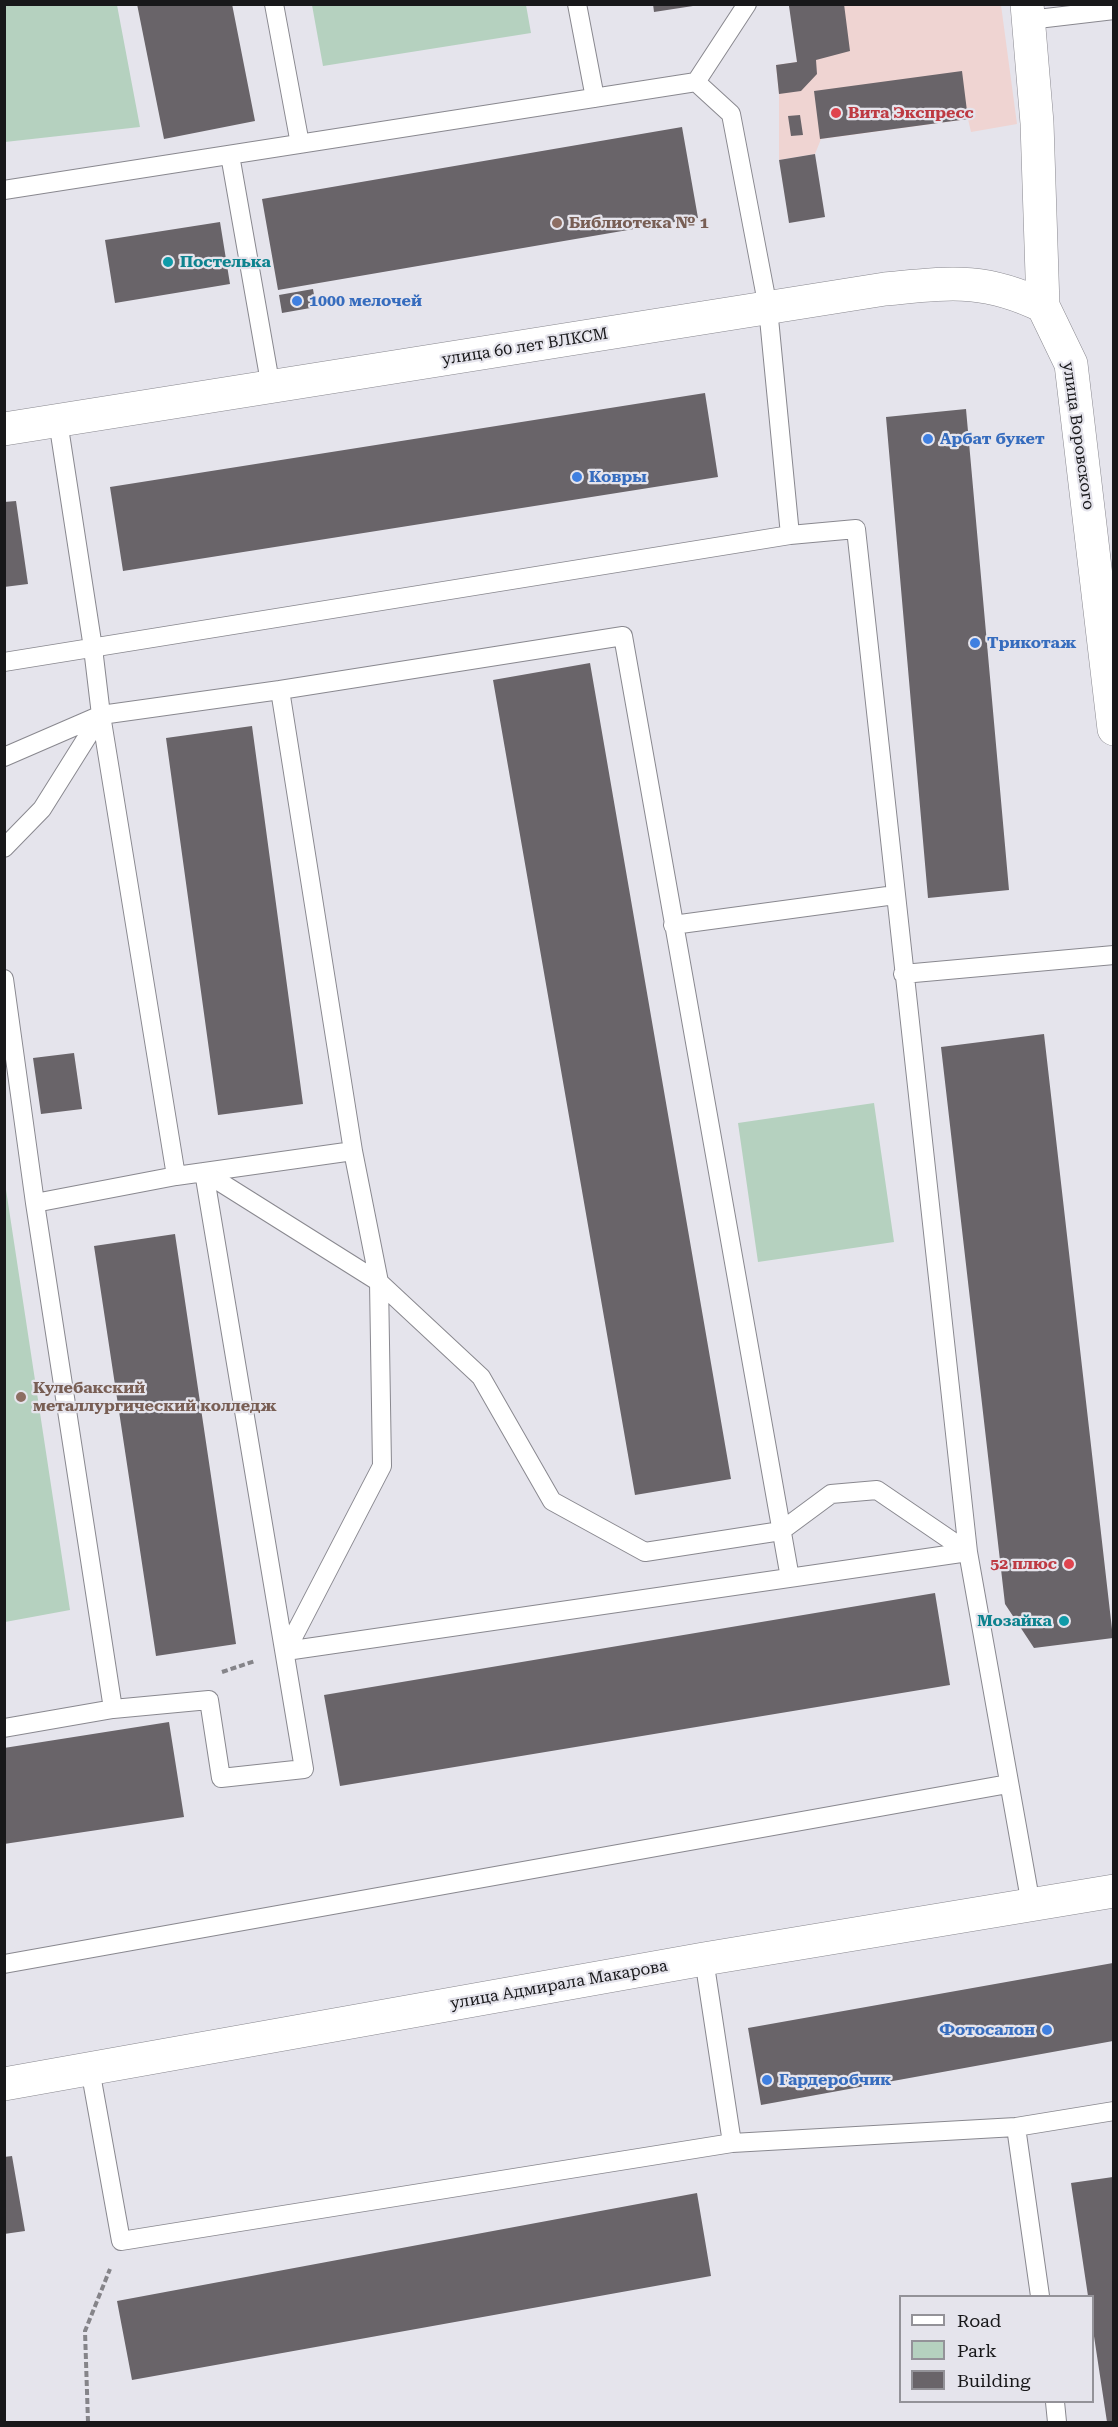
<!DOCTYPE html>
<html>
<head>
<meta charset="utf-8">
<style>
	body { margin:0 }
	#map { position:relative; width:1118px; height:2427px; overflow:hidden; background:#e5e4ec; font-family:"Roboto Serif",serif }
	canvas { display:block }
	.frame { position:absolute; inset:0; border:6px solid #18181a; pointer-events:none }
	.legend { position:absolute; left:899px; top:2295px; width:195px; height:108px; box-sizing:border-box; background:#e5e4ec; border:2px solid #939298; margin:0; padding:8px 10px; list-style:none; font-size:18px; color:#18181a }
	.legend li { display:flex; align-items:center; gap:12px; height:30px }
	.legend b { width:30px; border:2px solid #939298 }
</style>
</head>
<body>
<div id="map">
<canvas width="1118" height="2427"></canvas>
<div class="frame"></div>
<ul class="legend">
<li><b style="height:8px;background:#fff"></b>Road</li>
<li><b style="height:16px;background:#b5d1bf"></b>Park</li>
<li><b style="height:16px;background:#696469"></b>Building</li>
</ul>
</div>
<script>
const ctx = document.querySelector('canvas').getContext('2d');
ctx.lineJoin = 'round';
function fillPath(path, color) { ctx.fillStyle = color; ctx.fill(path, 'evenodd'); }
function strokePath(path, color, width, dash) { ctx.strokeStyle = color; ctx.lineWidth = width; ctx.lineCap = dash ? 'butt' : 'round'; ctx.setLineDash(dash || []); ctx.stroke(path); }
function write(font, color, halo, rows, align = 'center') {
  ctx.font = font + ' "Roboto Serif",serif'; ctx.lineWidth = 4.5; ctx.setLineDash([]); ctx.textBaseline = 'middle'; ctx.strokeStyle = halo; ctx.fillStyle = color; for (const [text, x, y, turn = 0] of rows) {
    ctx.save(); ctx.translate(x, y); ctx.rotate((+turn || 0) * Math.PI / 180); ctx.textAlign = isNaN(turn) ? turn : align; if (halo) ctx.strokeText(text, 0, 0); ctx.fillText(text, 0, 0); ctx.restore();
  }
}
const commercial = new Path2D(`
	M795,4L1001,5L1017,124L971,132L968,119L821,139L815,154L779,160V94L776,65L797,62L790,6Z`);
const green = new Path2D(`
	M4,5H117L140,127L5,142Z
	M312,5H526L531,33L323,66Z
	M874,1103L894,1242L758,1262L738,1123Z
	M5,1183L70,1610L5,1622H4Z`);
const building = new Path2D(`
	M137,4H232L255,121L164,139Z
	M653,4H692L693,6L654,12Z
	M795,4H844L850,51L816,60L817,74L801,91L779,94L776,65L797,62L789,6Z
	M962,71L968,119L820,139L814,91Z
	M800,115L803,135L791,136L788,116Z
	M682,127L698,218L278,290L262,199Z
	M815,154L825,217L789,223L779,160Z
	M220,222L230,284L115,303L105,240Z
	M313,289L316,307L282,313L279,295Z
	M705,393L718,477L123,571L110,487Z
	M966,409L1009,890L928,898L886,417Z
	M16,501L28,584L4,587V502Z
	M590,663L731,1479L635,1495L493,680Z
	M252,726L303,1104L218,1115L166,738Z
	M1044,1034L1113,1638L1034,1648L1005,1604L941,1047Z
	M74,1053L82,1109L41,1114L33,1058Z
	M175,1234L236,1644L156,1656L94,1246Z
	M935,1593L950,1685L340,1786L324,1695Z
	M169,1722L184,1817L4,1844V1748Z
	M1113,1963V2041L761,2105L748,2028Z
	M12,2156L25,2231L4,2234V2157Z
	M1113,2177V2422H1107L1092,2323V2296H1088L1071,2183Z
	M697,2193L711,2276L132,2380L117,2301Z`);
const path = new Path2D(`
	M222,1672L255,1661
	M88,2422L85,2331L110,2269`);
const lane = new Path2D(`
	M274,4L300,144
	M577,4L595,98
	M1029,20L1114,10
	M230,155L271,388
	M4,190L696,82L747,4
	M58,421L93,648L101,715L176,1176
	M790,535L856,529L968,1552
	M4,662L790,535L768,308L731,114L696,82
	M280,690L623,636L790,1578
	M4,757L101,715L280,690L353,1151L176,1176L35,1203L4,979
	M4,848L42,809L101,715
	M673,925L895,895
	M903,974L1114,955
	M204,1172L379,1282L481,1377L552,1501L645,1552L781,1531L831,1494L877,1490L968,1552
	M35,1203L113,1709
	M286,1651L968,1552L1031,1905
	M286,1651L382,1466L379,1282L353,1151
	M4,1728L113,1709L209,1700L221,1778L304,1769L204,1172
	M704,1959L732,2143L1016,2127L1114,2111
	M4,1964L1008,1784
	M90,2069L121,2241L732,2143
	M1016,2127L1040,2296
	M1055,2402L1057,2422`);
const street = new Path2D(`
	M1027,4L1037,123L1043,306L1071,364L1114,729
	M4,429L885,289C949,283 983,277 1043,306`);
const secondary = new Path2D(`
	M4,2084L704,1959L1114,1891`);
const markers = [
	[836,113,6,"#e0444e"],
	[557,223,6,"#8d6e63"],
	[168,262,6,"#0f9aa8"],
	[297,301,6,"#3f7fe0"],
	[928,439,6,"#3f7fe0"],
	[577,477,6,"#3f7fe0"],
	[975,643,6,"#3f7fe0"],
	[21,1397,6,"#8d6e63"],
	[1069,1564,6,"#e0444e"],
	[1064,1621,6,"#0f9aa8"],
	[1047,2030,6,"#3f7fe0"],
	[767,2080,6,"#3f7fe0"]
];
const healthNames = [
	["Вита Экспресс",848,113],
	["52 плюс",1057,1564,"right"]
];
const educationNames = [
	["Библиотека № 1",569,223],
	["Кулебакский",33,1388],
	["металлургический колледж",33,1406]
];
const cultureNames = [
	["Постелька",180,262],
	["Мозайка",1052,1621,"right"]
];
const shopNames = [
	["1000 мелочей",309,301],
	["Арбат букет",940,439],
	["Ковры",589,477],
	["Трикотаж",987,643],
	["Фотосалон",1035,2030,"right"],
	["Гардеробчик",779,2080]
];
const streetNames = [
	["улица 60 лет ВЛКСМ",525,347,-9],
	["улица Воровского",1078,436,82],
	["улица Адмирала Макарова",559,1985,-10]
];
fillPath(commercial, '#efd4d2');
fillPath(green, '#b5d1bf');
fillPath(building, '#696469');
strokePath(lane, '#89888f', 20);
strokePath(street, '#89888f', 34);
strokePath(secondary, '#89888f', 34);
strokePath(path, '#858489', 4, [6, 3]);
strokePath(lane, '#fff', 18);
strokePath(street, '#fff', 33);
strokePath(secondary, '#fff', 33);
for (const [x, y, r, color] of markers) { const dot = new Path2D(); dot.arc(x, y, r, 0, 2 * Math.PI); ctx.fillStyle = color; ctx.fill(dot); strokePath(dot, '#e5e4ec', 2); }
write('bold 16px', '#be3a42', '#e5e4ec', healthNames, 'left');
write('bold 16px', '#785e54', '#e5e4ec', educationNames, 'left');
write('bold 16px', '#0d838f', '#e5e4ec', cultureNames, 'left');
write('bold 16px', '#366cbe', '#e5e4ec', shopNames, 'left');
write('16px', '#18181a', '#e5e4ec', streetNames);
</script>
</body>
</html>
